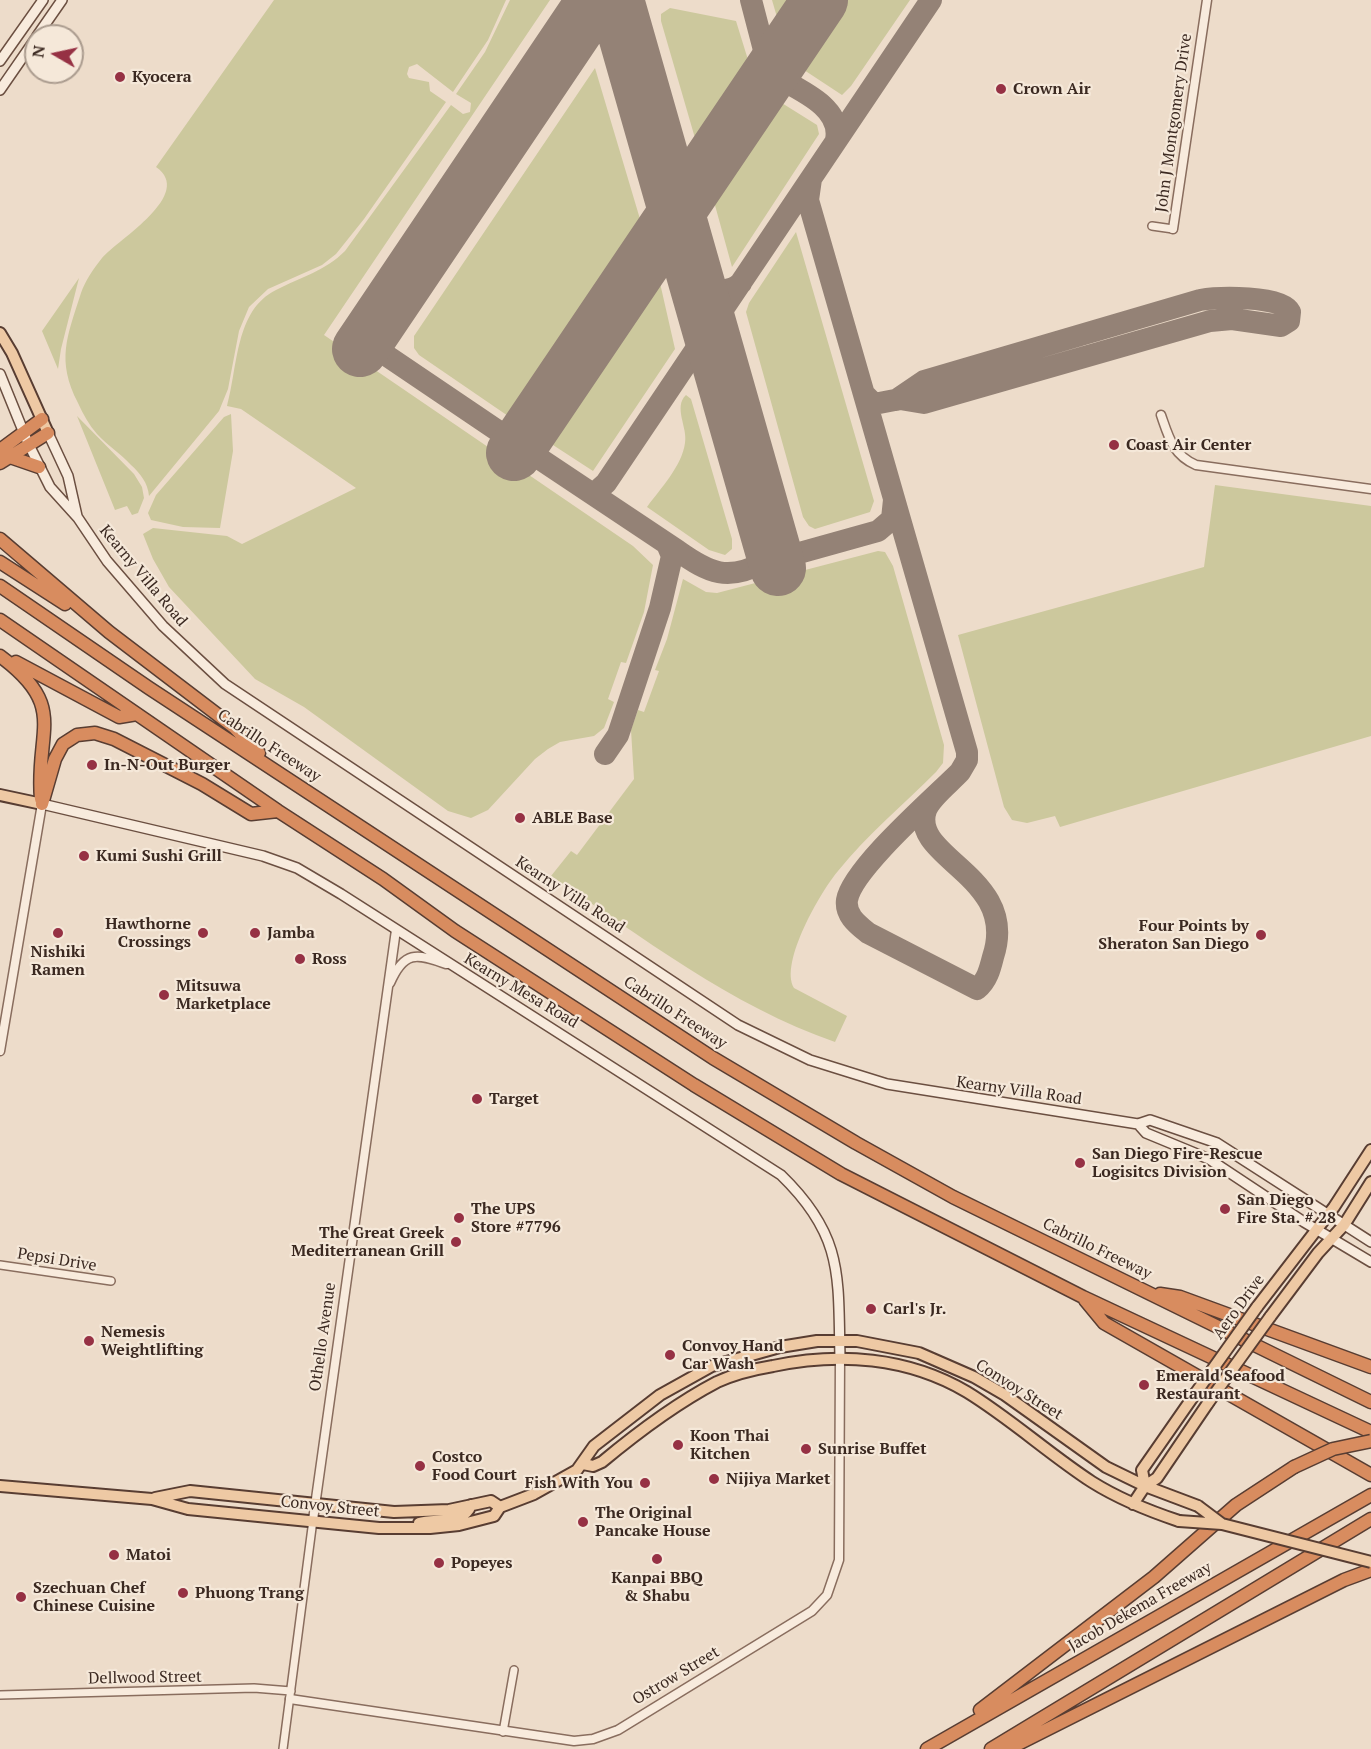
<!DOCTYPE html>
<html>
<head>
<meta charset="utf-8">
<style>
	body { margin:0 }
	#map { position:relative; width:1371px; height:1749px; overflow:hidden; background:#eddcca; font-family:"PT Serif",serif }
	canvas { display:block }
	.north { position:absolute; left:24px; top:24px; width:60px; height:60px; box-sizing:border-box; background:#f5e8d9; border:2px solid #ab9c8f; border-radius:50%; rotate:279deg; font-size:16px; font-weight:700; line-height:24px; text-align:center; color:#3b2921 }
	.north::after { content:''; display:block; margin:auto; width:21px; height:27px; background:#963144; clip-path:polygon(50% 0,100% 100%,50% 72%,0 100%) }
</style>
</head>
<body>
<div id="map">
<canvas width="1371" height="1749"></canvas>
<div class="north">N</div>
</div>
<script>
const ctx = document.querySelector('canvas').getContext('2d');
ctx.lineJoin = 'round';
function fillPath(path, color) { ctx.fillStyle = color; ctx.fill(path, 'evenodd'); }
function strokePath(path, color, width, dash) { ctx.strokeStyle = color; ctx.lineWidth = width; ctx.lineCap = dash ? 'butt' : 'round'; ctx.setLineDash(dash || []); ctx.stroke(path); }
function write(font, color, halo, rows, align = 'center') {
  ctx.font = font + ' "PT Serif",serif'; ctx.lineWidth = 4.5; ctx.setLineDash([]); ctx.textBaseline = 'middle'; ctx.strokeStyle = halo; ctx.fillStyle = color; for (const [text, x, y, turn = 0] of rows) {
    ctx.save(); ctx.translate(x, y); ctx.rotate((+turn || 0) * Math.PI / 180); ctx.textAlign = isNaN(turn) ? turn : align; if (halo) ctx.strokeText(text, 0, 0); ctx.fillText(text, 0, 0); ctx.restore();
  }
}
const green = new Path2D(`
	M274,0H506L488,40L453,92L417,64L409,67L407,74L409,78L429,82L430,91L446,102L364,219L336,254L322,265L268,289L249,307L239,331L228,389L219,411L149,496C148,483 140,473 131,465C121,454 107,445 97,434C89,425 83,414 78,403C56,360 67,337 81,293C85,281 94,268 102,258C119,239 195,194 156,167Z
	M510,0H550L324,335L633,546L653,565L644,612L626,663L621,662L608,699L614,702L604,728L594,736L560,742L548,749L535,759L488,810L471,818L448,811L304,707L255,679L169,587L153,559L143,534L153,528L227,536L242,544L356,488L241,409L227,406C238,367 235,310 276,290C301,277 325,271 345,251L451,105L463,114L470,112L471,103L456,94L485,52Z
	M772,0H794L779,24Z
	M846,0H910L851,86L842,95L804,70L803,66Z
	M670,8L736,21L749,63L697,145L661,21V14Z
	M595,68L640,219L639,229L511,418L419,355L414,348V336Z
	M777,100L817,125L819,134L732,267L713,198Z
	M796,232L874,501L870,512L815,529L809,526L803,517L746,312L749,303Z
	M79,278L61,349L58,369L42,331Z
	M654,280L660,283L675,349L593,471L553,445L550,439Z
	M686,395L691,399L732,539V549L725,555L709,550L647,507C660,489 682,466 685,443C688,428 673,407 686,395Z
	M231,414L233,451L220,528L183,527L151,520L148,513L156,495L224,417Z
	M77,416L134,474L142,487L144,498L138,513L132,515L127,506L115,510Z
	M1215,485L1371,506V736L1060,827L1055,816L1027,823L1012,820L1004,807L958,635L1204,567Z
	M878,551L885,552L893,566L944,745L943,763L936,772C904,804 867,835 838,871C821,891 779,963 794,988L847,1016L835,1042C731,1006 641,936 551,876L571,851L577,855L634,779L631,730L638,710L644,712L659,671L655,670L667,639L683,579L706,592L717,593Z`);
const taxiway = new Path2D(`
	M751,0L770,73C794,88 843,105 836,140
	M585,15L597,0
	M624,27L625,12L631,0
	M811,179L808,200L967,752V760L960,772
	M692,267C702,286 722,299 741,283
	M365,341L507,437L516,438L529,431
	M864,394L874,404L900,399L924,403L1210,321L1232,319L1281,326L1289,321L1290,312C1282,295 1218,297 1200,300L924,381L896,400
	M529,431L526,441L528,451L678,551L675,553
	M590,492L597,491L606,483L931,0
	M678,551C709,573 728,582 764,562L771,550L770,537L780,552L792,555L878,531L892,519L894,500
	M605,754L618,735L660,608L672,556L667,544
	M960,772C951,782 931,797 926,810C909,858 1020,876 993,957C990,969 987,981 977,989L868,933C857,924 845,915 847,900C852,869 935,797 960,772Z`);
const runway = new Path2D(`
	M616,0L778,568
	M360,349L595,0
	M514,453L820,0`);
const minor = new Path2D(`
	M1152,226L1173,229
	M0,1265L111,1281
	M0,1695L254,1688L291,1691
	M503,1732L514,1670
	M283,1749L313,1520`);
const tertiary = new Path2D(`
	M1173,229L1207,0
	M1161,415C1169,438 1173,455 1196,465L1371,489
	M390,983C404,951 416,953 446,964
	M0,1051L42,804
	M313,1520L396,930
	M290,1699L574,1741L593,1739L618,1730L812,1611L827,1595L839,1560L840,1358`);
const secondary = new Path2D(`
	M37,36L62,0
	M0,61L43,0
	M0,90L36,38
	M0,374L28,443L50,487L78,518L107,561L163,626L225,684L738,1025L810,1060L887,1084L1138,1124L1150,1120L1217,1143L1371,1242
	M48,433L68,476L77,516
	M42,804L263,856L297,868L341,894L781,1175C844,1236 838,1276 840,1358
	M1138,1124L1146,1133L1209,1159L1304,1222L1371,1262`);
const primary = new Path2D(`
	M0,333L12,353L48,433
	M0,795L42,804
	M1257,1307L1334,1207L1371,1150
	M1270,1317L1318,1253L1344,1225L1371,1182
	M583,1464L593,1466L602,1462C638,1432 675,1404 717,1382C734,1374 755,1369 773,1366C839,1352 908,1357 967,1392C1011,1419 1049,1454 1092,1482C1119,1499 1149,1511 1179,1521
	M0,1486L152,1499L188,1509L379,1528H430L459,1525L494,1516L500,1507L534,1494L577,1470L594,1446L660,1395L712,1366L780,1347L817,1341H857L919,1353L974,1377L1005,1395L1106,1467L1145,1486L1198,1506
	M1145,1486L1142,1470L1195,1394
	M155,1498L190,1491L394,1512L449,1510L491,1501L500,1507
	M1133,1504L1145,1486L1157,1478L1208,1403
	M419,1523C436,1518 464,1525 471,1505`);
const motorway = new Path2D(`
	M0,450L42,419
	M10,457L39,467
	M0,463L48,433
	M0,539L109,632L235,728L259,753
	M0,562L65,604
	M0,586L149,688L713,1058L856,1143L953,1197L1371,1402
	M0,620L278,811L383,879L455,931L694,1085L841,1174L1083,1297L1371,1432
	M0,656C69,707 35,730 41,799
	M16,662L119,717L137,714
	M42,804L55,759L63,744L77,735L95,733L114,739L202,784L251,814L278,811
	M1160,1294L1180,1297L1371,1367
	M1085,1300L1104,1323L1371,1475
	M980,1710L1154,1577L1236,1505L1294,1467
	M927,1749L1371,1495
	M991,1749L1371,1519
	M1008,1749L1344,1580L1371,1570`);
const primaryBridge = new Path2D(`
	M1195,1394L1257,1307
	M1208,1403L1270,1317
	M1198,1506L1222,1524
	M1179,1521L1222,1524L1371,1562`);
const motorwayBridge = new Path2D(`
	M1294,1467L1333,1449L1371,1441`);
const markers = [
	[120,77,6,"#963144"],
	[1001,89,6,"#963144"],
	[1114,445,6,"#963144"],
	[92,765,6,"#963144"],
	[520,818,6,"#963144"],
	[84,856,6,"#963144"],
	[58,933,6,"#963144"],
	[203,933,6,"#963144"],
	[255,933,6,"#963144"],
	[1261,935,6,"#963144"],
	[300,959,6,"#963144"],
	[164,995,6,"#963144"],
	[477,1099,6,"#963144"],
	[1080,1163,6,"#963144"],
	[1225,1209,6,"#963144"],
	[459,1218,6,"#963144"],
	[456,1242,6,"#963144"],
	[871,1309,6,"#963144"],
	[89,1341,6,"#963144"],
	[670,1355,6,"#963144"],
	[1144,1385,6,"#963144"],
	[678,1445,6,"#963144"],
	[806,1449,6,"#963144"],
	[420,1466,6,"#963144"],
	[714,1479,6,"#963144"],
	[645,1483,6,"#963144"],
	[583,1522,6,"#963144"],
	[114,1555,6,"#963144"],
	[657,1559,6,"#963144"],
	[439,1563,6,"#963144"],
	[183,1593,6,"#963144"],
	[21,1597,6,"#963144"]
];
const poiNames = [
	["Kyocera",132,77],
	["Crown Air",1013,89],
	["Coast Air Center",1126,445],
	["In-N-Out Burger",104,765],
	["ABLE Base",532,818],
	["Kumi Sushi Grill",96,856],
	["Hawthorne",191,924,"right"],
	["Crossings",191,942,"right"],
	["Four Points by",1249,926,"right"],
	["Sheraton San Diego",1249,944,"right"],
	["Jamba",267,933],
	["Nishiki",58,952,"center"],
	["Ramen",58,970,"center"],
	["Ross",312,959],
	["Mitsuwa",176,986],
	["Marketplace",176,1004],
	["Target",489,1099],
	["San Diego Fire-Rescue",1092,1154],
	["Logisitcs Division",1092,1172],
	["San Diego",1237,1200],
	["Fire Sta. # 28",1237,1218],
	["The UPS",471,1209],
	["Store #7796",471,1227],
	["The Great Greek",444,1233,"right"],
	["Mediterranean Grill",444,1251,"right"],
	["Carl's Jr.",883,1309],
	["Nemesis",101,1332],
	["Weightlifting",101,1350],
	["Convoy Hand",682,1346],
	["Car Wash",682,1364],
	["Emerald Seafood",1156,1376],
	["Restaurant",1156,1394],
	["Koon Thai",690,1436],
	["Kitchen",690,1454],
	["Sunrise Buffet",818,1449],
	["Costco",432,1457],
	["Food Court",432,1475],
	["Nijiya Market",726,1479],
	["Fish With You",633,1483,"right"],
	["The Original",595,1513],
	["Pancake House",595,1531],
	["Matoi",126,1555],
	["Popeyes",451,1563],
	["Kanpai BBQ",657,1578,"center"],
	["& Shabu",657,1596,"center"],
	["Szechuan Chef",33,1588],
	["Chinese Cuisine",33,1606],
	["Phuong Trang",195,1593]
];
const streetNames = [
	["John J Montgomery Drive",1174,123,-82],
	["Kearny Villa Road",143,576,50],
	["Cabrillo Freeway",269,746,33],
	["Kearny Villa Road",570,895,33],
	["Kearny Mesa Road",521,991,31],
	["Cabrillo Freeway",675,1013,33],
	["Kearny Villa Road",1019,1091,8],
	["Cabrillo Freeway",1097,1249,26],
	["Pepsi Drive",57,1260,9],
	["Aero Drive",1239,1307,-54],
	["Othello Avenue",323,1337,-82],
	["Convoy Street",1019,1390,32],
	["Convoy Street",330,1507,6],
	["Jacob Dekema Freeway",1140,1607,-30],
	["Ostrow Street",676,1676,-31],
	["Dellwood Street",145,1678,-1]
];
fillPath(green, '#ccc89d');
strokePath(taxiway, '#948276', 22);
strokePath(runway, '#948276', 56);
strokePath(minor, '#896d5e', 10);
strokePath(tertiary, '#896d5e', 11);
strokePath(secondary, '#6b4f41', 12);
strokePath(primary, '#583d32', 14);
strokePath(motorway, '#583d32', 15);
strokePath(minor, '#f8ebdd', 7);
strokePath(tertiary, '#f8ebdd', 8);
strokePath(secondary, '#f8ebdd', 9);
strokePath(primary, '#eec9a4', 10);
strokePath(motorway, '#d88c5f', 12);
strokePath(primaryBridge, '#583d32', 14, []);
strokePath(motorwayBridge, '#583d32', 15, []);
strokePath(primaryBridge, '#eec9a4', 10);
strokePath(motorwayBridge, '#d88c5f', 12);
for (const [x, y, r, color] of markers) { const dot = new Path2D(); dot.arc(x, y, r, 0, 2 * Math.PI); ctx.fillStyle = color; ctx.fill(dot); strokePath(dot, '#f5e8d9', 2); }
write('bold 16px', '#3b2921', '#f5e8d9', poiNames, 'left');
write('16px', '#3b2921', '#f5e8d9', streetNames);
</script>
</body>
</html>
